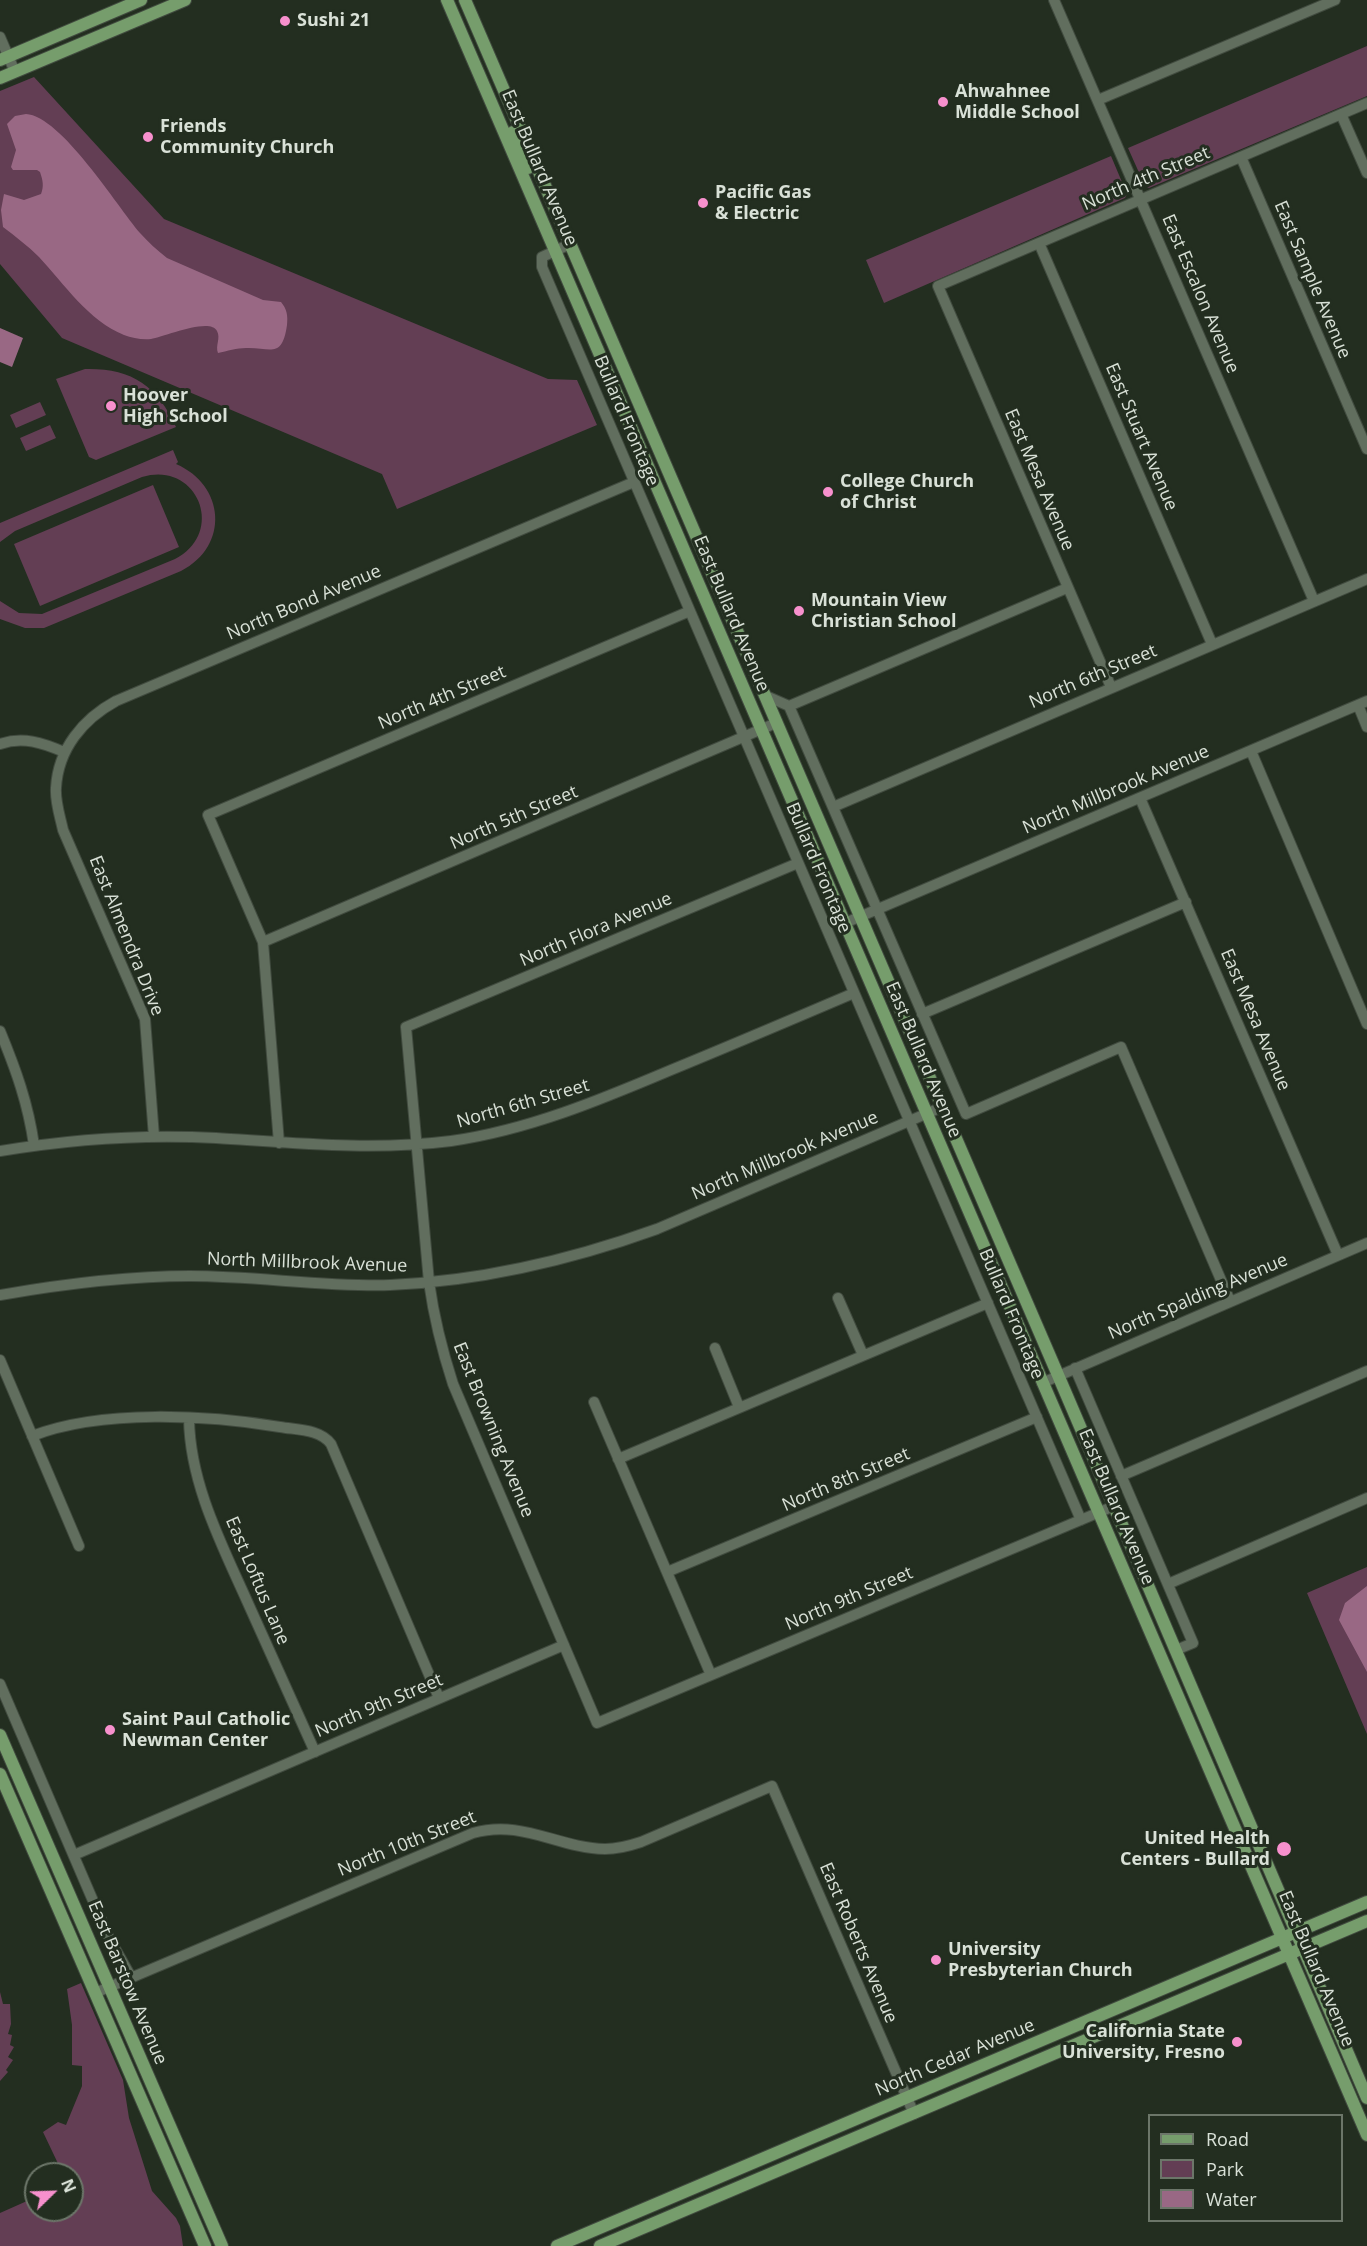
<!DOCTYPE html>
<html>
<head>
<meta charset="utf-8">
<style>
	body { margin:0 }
	#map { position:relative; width:1367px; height:2246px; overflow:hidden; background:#232e20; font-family:"Open Sans",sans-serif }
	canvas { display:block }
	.legend { position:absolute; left:1148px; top:2114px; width:195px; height:108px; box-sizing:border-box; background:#232e20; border:2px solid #6c7669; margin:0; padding:8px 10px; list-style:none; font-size:18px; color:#d9e1d7 }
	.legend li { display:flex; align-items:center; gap:12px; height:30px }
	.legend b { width:30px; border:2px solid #6c7669 }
	.north { position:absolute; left:24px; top:2162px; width:60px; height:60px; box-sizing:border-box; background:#232e20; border:2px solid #6c7669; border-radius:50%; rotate:67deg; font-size:16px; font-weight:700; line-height:24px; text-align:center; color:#d9e1d7 }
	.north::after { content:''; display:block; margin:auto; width:21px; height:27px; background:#f790cd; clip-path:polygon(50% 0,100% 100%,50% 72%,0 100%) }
</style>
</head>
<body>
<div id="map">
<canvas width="1367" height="2246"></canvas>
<ul class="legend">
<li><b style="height:8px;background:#769d6c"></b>Road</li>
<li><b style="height:16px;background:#633e54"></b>Park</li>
<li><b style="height:16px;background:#996884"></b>Water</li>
</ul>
<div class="north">N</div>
</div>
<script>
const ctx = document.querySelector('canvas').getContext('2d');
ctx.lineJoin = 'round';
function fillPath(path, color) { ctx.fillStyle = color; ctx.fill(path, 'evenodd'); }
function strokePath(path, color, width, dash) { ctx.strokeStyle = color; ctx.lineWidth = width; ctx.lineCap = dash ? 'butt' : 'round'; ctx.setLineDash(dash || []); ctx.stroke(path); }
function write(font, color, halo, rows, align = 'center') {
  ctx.font = font + ' "Open Sans",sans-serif'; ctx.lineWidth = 6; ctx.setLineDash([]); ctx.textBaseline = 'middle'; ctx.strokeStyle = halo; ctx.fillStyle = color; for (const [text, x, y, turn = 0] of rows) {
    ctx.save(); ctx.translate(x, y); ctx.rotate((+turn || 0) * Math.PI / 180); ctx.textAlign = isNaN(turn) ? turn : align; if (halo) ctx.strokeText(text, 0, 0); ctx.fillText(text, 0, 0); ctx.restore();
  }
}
const green = new Path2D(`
	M1367,46V96L1149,188L1145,186L1128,148Z
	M34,77L164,219L548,379L577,380L597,425L397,509L382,474L62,338L0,264V91Z
	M1111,156L1127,194L1125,198L884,303L866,260Z
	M85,369C131,368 157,385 176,427L96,460L89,457L56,379Z
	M40,402L46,415L16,428L10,415Z
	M50,425L56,438L26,451L20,438Z
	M173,450L178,462L176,464C225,485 230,546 181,571L44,628H25L0,619V601L19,613L42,614L175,559C227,532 197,460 142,477L15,531L0,542V523Z
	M153,485L179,547L40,606L14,544Z
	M1367,1567V1734L1307,1593Z
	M81,1983L123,2080L129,2118L152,2191L176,2218L180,2226L183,2246H0V2213L36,2197V2210H72V2174H63L43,2132L58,2122L66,2125L82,2086V2066L72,2065V2025L67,1989Z
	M0,1992L3,2004H10L11,2024L8,2034L12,2035L10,2045L14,2047L8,2057L13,2060L6,2070L8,2072L0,2081Z`);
const water = new Path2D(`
	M26,114C61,116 117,206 140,233C148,242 157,250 167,258L263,300L281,302C287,309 288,316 287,325C282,360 270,347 246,348C237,348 227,351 218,353C215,346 221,338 217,331C210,317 164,337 151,339C142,340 132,338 124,335C89,321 64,284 39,257C28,246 16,237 3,227L1,210L4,194L24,200L41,194C44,186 43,181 40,172L37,170H13L11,167L16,150L7,124L15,116Z
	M0,328L23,338L12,367L0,362Z
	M1367,1586V1672L1339,1620L1345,1603Z`);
const minor = new Path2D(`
	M1054,0L1314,601
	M0,37L15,72
	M1098,100L1335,0
	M1341,114L1367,173
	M1241,157L1367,449
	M1039,243L1212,644
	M570,244L542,257V267L1081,1520
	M1111,687L938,286L1367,103
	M764,695L789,706L1067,588
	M1358,705L1367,727
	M789,706L966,1114L1121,1047L1230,1301
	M0,744C23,736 43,743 64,752
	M1251,751L1367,1024
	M1140,798L1338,1255
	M833,807L1367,579
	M798,863L406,1027L429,1282C434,1318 442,1350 453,1384L597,1723L1114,1506
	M845,923L1367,701
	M263,942L776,723
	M922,1014L1186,902
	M0,1031C16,1070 28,1103 34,1145
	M154,1137L145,1019L63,830C60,816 55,802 56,788C58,749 83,719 116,701L634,482
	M279,1143L263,942L208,815L690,611
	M0,1151C72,1139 144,1134 216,1138C295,1143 372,1151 451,1141C528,1130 600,1100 671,1070C732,1045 793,1019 854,993
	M0,1295C63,1284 126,1276 190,1276C257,1276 324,1287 390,1285C482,1281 571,1260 657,1229L942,1107
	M838,1298L863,1355
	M715,1348L739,1407
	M0,1360L79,1546
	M1075,1368L1193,1643L1176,1650
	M1042,1383L1367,1243
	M594,1402L711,1675
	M189,1419C190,1483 221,1543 247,1601C269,1651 292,1701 315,1752
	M32,1436C102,1409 207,1415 280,1427C297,1430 320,1429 331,1444L439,1698
	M618,1459L988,1303
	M1121,1476L1367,1371
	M667,1572L1037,1417
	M1168,1584L1367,1498
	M0,1684L109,1938L131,1977
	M74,1855L564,1645
	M95,1993L473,1833C522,1819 558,1848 605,1849C617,1849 629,1846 641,1842L772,1786L914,2114`);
const major = new Path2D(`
	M447,0L1367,2135
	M465,0L1058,1375L1367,2098
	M0,60L141,0
	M0,78L185,0
	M513,132L528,168
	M0,1735L222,2246
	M0,1774L205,2246
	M557,2246L1367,1902
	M600,2246L1367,1921`);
const markers = [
	[285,21,6,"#f790cd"],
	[943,102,6,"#f790cd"],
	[148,137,6,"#f790cd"],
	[703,203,6,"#f790cd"],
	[111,406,6,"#f790cd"],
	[828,492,6,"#f790cd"],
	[799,611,6,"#f790cd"],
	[110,1730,6,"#f790cd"],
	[1284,1849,8,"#f790cd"],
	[936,1960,6,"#f790cd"],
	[1237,2042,6,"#f790cd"]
];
const poiNames = [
	["Sushi 21",297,21],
	["Ahwahnee",955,92],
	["Middle School",955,113],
	["Friends",160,127],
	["Community Church",160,148],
	["Pacific Gas",715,193],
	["& Electric",715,214],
	["Hoover",123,396],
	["High School",123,417],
	["College Church",840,482],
	["of Christ",840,503],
	["Mountain View",811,601],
	["Christian School",811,622],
	["Saint Paul Catholic",122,1720],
	["Newman Center",122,1741],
	["United Health",1270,1839,"right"],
	["Centers - Bullard",1270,1860,"right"],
	["University",948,1950],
	["Presbyterian Church",948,1971],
	["California State",1225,2032,"right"],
	["University, Fresno",1225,2053,"right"]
];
const streetNames = [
	["East Bullard Avenue",539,168,67],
	["North 4th Street",1146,179,-23],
	["East Sample Avenue",1312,280,67],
	["East Escalon Avenue",1200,294,67],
	["Bullard Frontage",626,421,67],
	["East Stuart Avenue",1141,437,67],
	["East Mesa Avenue",1039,480,67],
	["North Bond Avenue",304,603,-23],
	["East Bullard Avenue",731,614,67],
	["North 6th Street",1093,677,-23],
	["North 4th Street",442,698,-23],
	["North Millbrook Avenue",1116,790,-23],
	["North 5th Street",514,818,-23],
	["Bullard Frontage",818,868,67],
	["North Flora Avenue",596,930,-23],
	["East Almendra Drive",126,936,68],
	["East Mesa Avenue",1255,1020,67],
	["East Bullard Avenue",923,1060,67],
	["North 6th Street",523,1104,-16],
	["North Millbrook Avenue",785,1156,-23],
	["North Millbrook Avenue",307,1263,2],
	["North Spalding Avenue",1198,1297,-23],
	["Bullard Frontage",1011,1314,67],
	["East Browning Avenue",493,1430,68],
	["North 8th Street",846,1480,-23],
	["East Bullard Avenue",1116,1507,67],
	["East Loftus Lane",257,1581,67],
	["North 9th Street",849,1599,-23],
	["North 9th Street",379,1706,-23],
	["North 10th Street",407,1844,-22],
	["East Roberts Avenue",858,1943,67],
	["East Bullard Avenue",1316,1969,67],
	["East Barstow Avenue",127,1983,67],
	["North Cedar Avenue",955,2058,-23]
];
fillPath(green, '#633e54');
fillPath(water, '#996884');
strokePath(minor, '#414b3f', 12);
strokePath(major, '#414b3f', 14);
strokePath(minor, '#616e5e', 10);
strokePath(major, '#769d6c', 12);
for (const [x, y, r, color] of markers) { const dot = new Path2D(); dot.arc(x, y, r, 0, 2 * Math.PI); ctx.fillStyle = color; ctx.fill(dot); strokePath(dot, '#232e20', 2); }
write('bold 18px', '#d9e1d7', '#232e20', poiNames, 'left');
write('18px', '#d9e1d7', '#232e20', streetNames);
</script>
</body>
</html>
